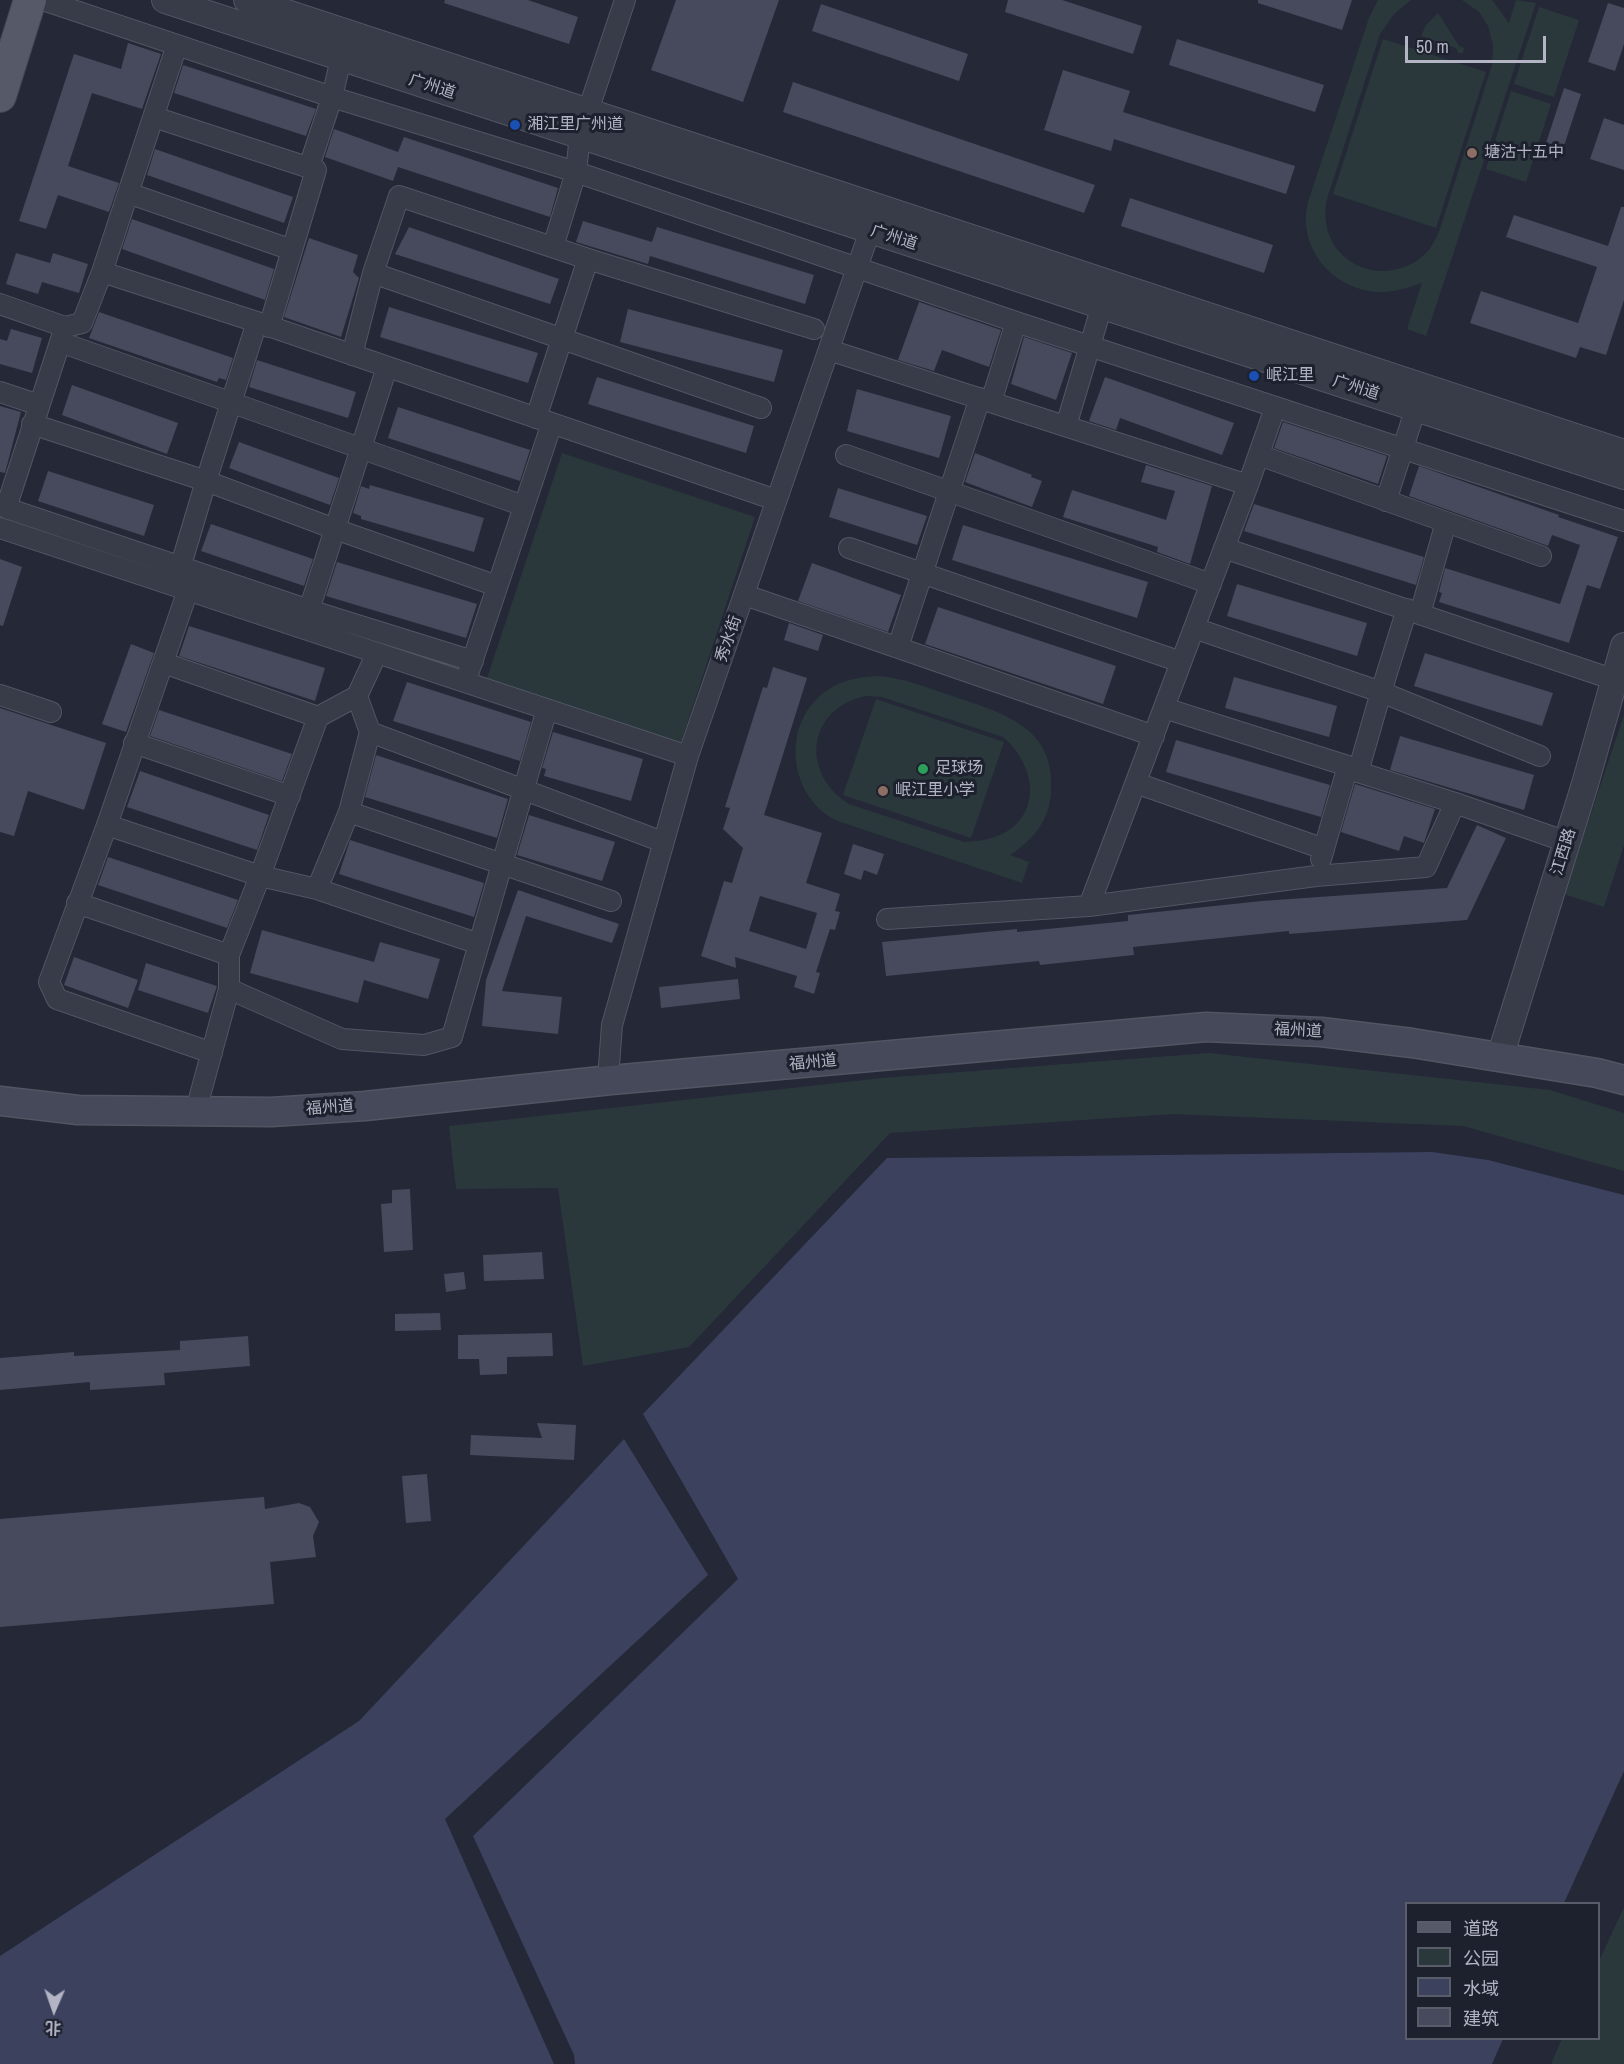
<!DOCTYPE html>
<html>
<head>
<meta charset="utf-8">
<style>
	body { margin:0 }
	#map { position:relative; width:1624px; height:2064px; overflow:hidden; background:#242837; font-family:"Archivo Narrow","Noto Sans SC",sans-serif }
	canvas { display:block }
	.legend { position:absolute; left:1405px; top:1902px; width:195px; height:138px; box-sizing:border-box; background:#1d202d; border:2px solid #595c69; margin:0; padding:8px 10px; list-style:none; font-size:18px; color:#b3b5c4 }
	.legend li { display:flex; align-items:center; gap:12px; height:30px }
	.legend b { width:30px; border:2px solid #595c69 }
	.north { position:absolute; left:24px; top:1980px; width:60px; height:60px; -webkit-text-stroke:4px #1d202d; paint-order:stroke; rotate:182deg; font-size:16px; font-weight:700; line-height:24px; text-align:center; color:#b3b5c4 }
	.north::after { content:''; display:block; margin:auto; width:21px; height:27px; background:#b3b5c4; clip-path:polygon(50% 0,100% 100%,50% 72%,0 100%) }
	.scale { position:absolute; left:1405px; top:36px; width:141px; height:27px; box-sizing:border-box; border:3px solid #b3b5c4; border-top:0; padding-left:8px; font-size:18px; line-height:21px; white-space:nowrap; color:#b3b5c4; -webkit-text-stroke:4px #1d202d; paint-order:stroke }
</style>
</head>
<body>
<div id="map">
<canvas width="1624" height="2064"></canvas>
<ul class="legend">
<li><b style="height:8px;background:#565968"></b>道路</li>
<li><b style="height:16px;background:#2a383c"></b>公园</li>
<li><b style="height:16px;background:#3c425e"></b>水域</li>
<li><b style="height:16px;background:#464a5c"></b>建筑</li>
</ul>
<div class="north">北</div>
<div class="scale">50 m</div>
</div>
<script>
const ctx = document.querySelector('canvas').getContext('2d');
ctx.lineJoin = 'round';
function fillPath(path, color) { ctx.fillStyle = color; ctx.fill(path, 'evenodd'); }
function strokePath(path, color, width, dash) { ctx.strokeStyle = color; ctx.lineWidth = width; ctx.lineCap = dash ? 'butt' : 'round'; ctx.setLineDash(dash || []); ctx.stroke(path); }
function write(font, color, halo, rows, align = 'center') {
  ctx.font = font + ' "Archivo Narrow","Noto Sans SC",sans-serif'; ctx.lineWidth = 6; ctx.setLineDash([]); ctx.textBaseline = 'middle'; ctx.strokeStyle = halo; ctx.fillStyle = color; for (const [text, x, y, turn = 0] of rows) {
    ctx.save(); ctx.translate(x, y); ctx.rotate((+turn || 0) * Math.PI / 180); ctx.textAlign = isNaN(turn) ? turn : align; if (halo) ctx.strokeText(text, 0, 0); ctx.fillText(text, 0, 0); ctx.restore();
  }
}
const green = new Path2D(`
	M1378,0H1411L1394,14L1380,34L1327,199C1314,259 1381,293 1424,255C1431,249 1435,240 1439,232L1492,65L1493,45L1488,26L1479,12L1462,0H1492L1509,23L1516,0L1536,3L1426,336L1407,329L1422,283C1407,288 1392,293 1376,292C1331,288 1297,247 1308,202L1369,18Z
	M1539,7L1579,20L1554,97L1514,84Z
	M1438,13L1459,46L1464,48L1463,53H1459L1456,48L1421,36L1426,25Z
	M1383,39L1486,72L1436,228L1333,194Z
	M1511,91L1551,104L1526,182L1486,169Z
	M562,453L755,517L681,742L487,678Z
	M878,676C903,678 926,687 949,695C999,712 1057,725 1051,793C1049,821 1033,840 1010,855L1029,862L1022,883L835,820C786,793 781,720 829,689C844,679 861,677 878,676ZM866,696L882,697L1003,737C1031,760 1044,806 1009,830C996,839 980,841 964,842L849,804C800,773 807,708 866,696Z
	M876,699L1004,742L971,838L843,795Z
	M1624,715V845L1604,907L1564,894Z
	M1209,1053L1550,1090L1624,1113V1171L1463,1126L1173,1114L890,1133L689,1347L583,1366L558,1188L456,1189L449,1126L882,1078Z
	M1624,1907V2064H1551L1562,2039L1598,2038L1599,1961Z`);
const water = new Path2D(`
	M1432,1152L1488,1160L1624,1195V1771L1564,1903L1406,1904V2038L1503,2039L1492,2064H575L574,2055L473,1836L738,1579L643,1414L887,1158Z
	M624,1439L708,1575L445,1819L554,2064H0V1956L359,1721Z`);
const building = new Path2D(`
	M445,0H528L578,17L569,44L444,3Z
	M676,0H779L743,102L651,70Z
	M1008,0H1062L1142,26L1133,54L1005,12Z
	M1258,0H1352L1342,30L1258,3Z
	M1608,3L1624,8V44L1615,71L1588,62Z
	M821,4L968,54L959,81L812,31Z
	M1177,39L1324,85L1315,112L1169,65Z
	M128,43L161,54L142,109L92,93L68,166L119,183L109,212L58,195L46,229L19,221L74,54L121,69Z
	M183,65L316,109L306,136L174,93Z
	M1063,70L1130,91L1123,112L1295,166L1286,194L1114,139L1111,151L1044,130Z
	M793,82L1095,185L1084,213L783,112Z
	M1564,88L1581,94L1561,155L1544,149Z
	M1604,118L1624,125V170L1590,159Z
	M334,129L398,152L404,137L558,188L550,217L398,167L393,181L325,157Z
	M155,149L293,197L284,223L147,175Z
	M1130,198L1273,245L1264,273L1121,226Z
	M1621,207H1624V300L1606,355L1580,347L1576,358L1470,323L1481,291L1578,323L1597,267L1506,237L1514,215L1608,246Z
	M132,219L274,269L265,300L122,249Z
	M583,221L652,242L657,227L814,275L805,304L650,256L648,264L576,242Z
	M409,227L559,279L550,304L395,254Z
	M309,238L358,255L353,272L359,278L341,337L284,317Z
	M16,253L50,263L53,253L88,264L79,293L42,282L38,294L6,284Z
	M919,302L1001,330L989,367L942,350L934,371L898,360Z
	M389,307L538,353L528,383L380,337Z
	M628,309L783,350L774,382L620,342Z
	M99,312L233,358L226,380L219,378L217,382L89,338Z
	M11,329L42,338L32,373L0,364V339L7,341Z
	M1024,337L1072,353L1056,400L1011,384Z
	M257,360L356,392L348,418L249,387Z
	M597,377L754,426L746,453L588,404Z
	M1105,377L1234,423L1222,455L1120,418L1116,430L1089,421Z
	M72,385L178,423L167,454L62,415Z
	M857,389L951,416L939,458L847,431Z
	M0,406L21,412L5,473L0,472Z
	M398,407L530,450L520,481L388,438Z
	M1283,422L1387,456L1378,484L1274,448Z
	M239,442L339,478L330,505L229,468Z
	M975,453L1032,475L1031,477L1042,481L1032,507L965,482Z
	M1146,465L1212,486L1190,564L1157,552L1158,547L1063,517L1072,490L1166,520L1175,491L1141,482Z
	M1419,466L1559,515L1558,517L1618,537L1600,589L1587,585L1569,643L1439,602L1442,593L1439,592L1445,568L1560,604L1580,545L1552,535L1548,546L1409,496Z
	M48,471L154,505L144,536L38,501Z
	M370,485L484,518L474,552L361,519V516L353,513L361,486L369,489Z
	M838,488L927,516L917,545L829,517Z
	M1254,504L1424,557L1416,585L1244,531Z
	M211,524L313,559L304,586L201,551Z
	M963,525L1148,582L1137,618L952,560Z
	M0,559L22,567L3,626L0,625Z
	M337,562L477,604L466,638L326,596Z
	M812,563L901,595L888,632L798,601Z
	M1237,584L1367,623L1357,656L1227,616Z
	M938,607L1116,666L1103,704L925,644Z
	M789,623L823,635L818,651L784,640Z
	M189,626L325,668L315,701L179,656Z
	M131,644L154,653L126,732L102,724Z
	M1425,653L1553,693L1542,726L1414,686Z
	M773,667L807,678L764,815L822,833L806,883L840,894L835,911L840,912L835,930L830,929L816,972L820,973L814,994L794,987L797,976L735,957L736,968L701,956L724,881L732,883L743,848L723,829L730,808L725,807L763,687L767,688ZM760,896L817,913L806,949L749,931Z
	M1234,677L1337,706L1329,737L1225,708Z
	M407,682L531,722L520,761L393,721Z
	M0,708L106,743L84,810L28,791L14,836L0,832Z
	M159,710L292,754L282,781L150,736Z
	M553,732L643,759L631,801L544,776L546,769L542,768Z
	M1400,736L1534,775L1524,810L1390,770Z
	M1176,740L1330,785L1321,817L1166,772Z
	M376,755L508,799L497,838L365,797Z
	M140,771L269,815L257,850L127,807Z
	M1355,784L1435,809L1424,843L1404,836L1399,851L1341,832Z
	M529,815L615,842L602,881L517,855Z
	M1477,825L1506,838L1467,920L1289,934V931L1133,947L1134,955L1040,965L1039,961L886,976L882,942L1017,929V932L1128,921V915L1262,901L1447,888Z
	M350,840L484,883L474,917L339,874Z
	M853,844L884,854L877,875L864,870L861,880L844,874Z
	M108,857L238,900L227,928L98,885Z
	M518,890L619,924L612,943L526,916L502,991L562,997L558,1034L482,1026L486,980Z
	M262,930L374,962L380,942L440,959L428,999L364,980L358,1003L250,973Z
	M74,957L138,980L128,1008L64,985Z
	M146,963L217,986L208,1013L138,990Z
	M738,979L740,999L661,1008L659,987Z
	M410,1189L413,1250L384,1252L381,1204L392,1203V1190Z
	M542,1252L544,1279L484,1281L483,1255Z
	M464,1272L466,1289L446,1292L444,1274Z
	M440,1313L441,1330L395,1331V1314Z
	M552,1333L553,1356L507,1357V1374L480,1375L479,1359H458V1335Z
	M248,1336L250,1366L164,1373L165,1385L90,1390V1382L0,1390V1358L74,1352V1356L180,1350V1341Z
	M537,1423L576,1425L574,1460L470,1455L471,1435L542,1438Z
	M427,1474L431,1521L406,1523L402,1476Z
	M264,1497L265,1509L299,1503L310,1507L319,1522L313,1536L316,1557L270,1562L274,1604L0,1627V1519Z`);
const minor = new Path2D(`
	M43,0L332,97L576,172L1016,322L1624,521
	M177,45L102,272L82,323L65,327L6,508L309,610L473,661
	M154,117L316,170L269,327
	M309,167L332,97L344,46
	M128,193L292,250
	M553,247L576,172L580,135L625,0
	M102,272L257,322L776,500
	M373,273L761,408
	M0,304L65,327
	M60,342L524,506
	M829,350L1248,485
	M352,355L373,273L399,196L588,259L814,329
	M0,392L39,405
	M991,402L1016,322
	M536,418L588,259
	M32,424L206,481L335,529L497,586
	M1066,426L1106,292
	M846,455L1211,584
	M1259,455L1541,556
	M1386,501L1420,395
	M0,528L688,756
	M849,548L1181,662
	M1224,548L1615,680
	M181,565L206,481L257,322
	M188,590L107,825L49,982L57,999L212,1053
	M745,595L1154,736
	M309,610L387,367
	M1420,614L1446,522
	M1194,628L1381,692L1540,756
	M898,647L980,398
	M164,663L318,717
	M469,671L552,423
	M0,695L51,712
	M1164,708L1348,766L1358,772L1455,803L1567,842
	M370,732L663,842
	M134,743L290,796
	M1358,772L1381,692L1407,609
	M1136,783L1324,849
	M349,812L611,901
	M107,825L260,876L318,717L357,696
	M1321,859L1348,766
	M317,889L479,944
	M77,903L229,955
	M1089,906L1248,485L1275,408
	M887,919L1089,906L1316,876L1426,867L1455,803
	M229,989L342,1039L424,1045L452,1037L547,709
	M611,1080L609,1065L612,1025L688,756L875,216
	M199,1099L229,989V955L260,876L317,889L349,812L370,732L357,696L377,653`);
const tertiary = new Path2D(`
	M165,0L1624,476
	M247,0C706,151 1166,300 1624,453
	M1500,1057L1585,784L1624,646`);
const secondary = new Path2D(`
	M0,1101L78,1110L271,1112L365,1106L611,1080L1206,1027L1321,1032L1412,1043L1597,1073L1624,1080`);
const primary = new Path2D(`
	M0,96L30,0`);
const markers = [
	[515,125,6,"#1a4fb4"],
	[1472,153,6,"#8d6e63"],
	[1254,376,6,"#1a4fb4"],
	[923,769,6,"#2e9e5b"],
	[883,791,6,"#8d6e63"]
];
const streetNames = [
	["广州道",432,87,18],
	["广州道",894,238,18],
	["广州道",1356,388,18],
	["秀水街",729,639,-71],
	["江西路",1564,852,-73],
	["福州道",1298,1031,3],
	["福州道",813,1063,-5],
	["福州道",330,1108,-4]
];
const poiNames = [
	["湘江里广州道",527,125],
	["塘沽十五中",1484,153],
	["岷江里",1266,376],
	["足球场",935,769],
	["岷江里小学",895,791]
];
fillPath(green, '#2a383c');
fillPath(water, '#3c425e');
fillPath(building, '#464a5c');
strokePath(minor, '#535563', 22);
strokePath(tertiary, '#535563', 28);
strokePath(secondary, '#535563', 31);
strokePath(primary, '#414451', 34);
strokePath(minor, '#383b48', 20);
strokePath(tertiary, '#383b48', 26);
strokePath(secondary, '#46495a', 28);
strokePath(primary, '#565968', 32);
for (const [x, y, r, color] of markers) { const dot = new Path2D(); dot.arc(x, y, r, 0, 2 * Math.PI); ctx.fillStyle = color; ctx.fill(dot); strokePath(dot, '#1d202d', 2); }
write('16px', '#b3b5c4', '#1d202d', streetNames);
write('16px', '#b3b5c4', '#1d202d', poiNames, 'left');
</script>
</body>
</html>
